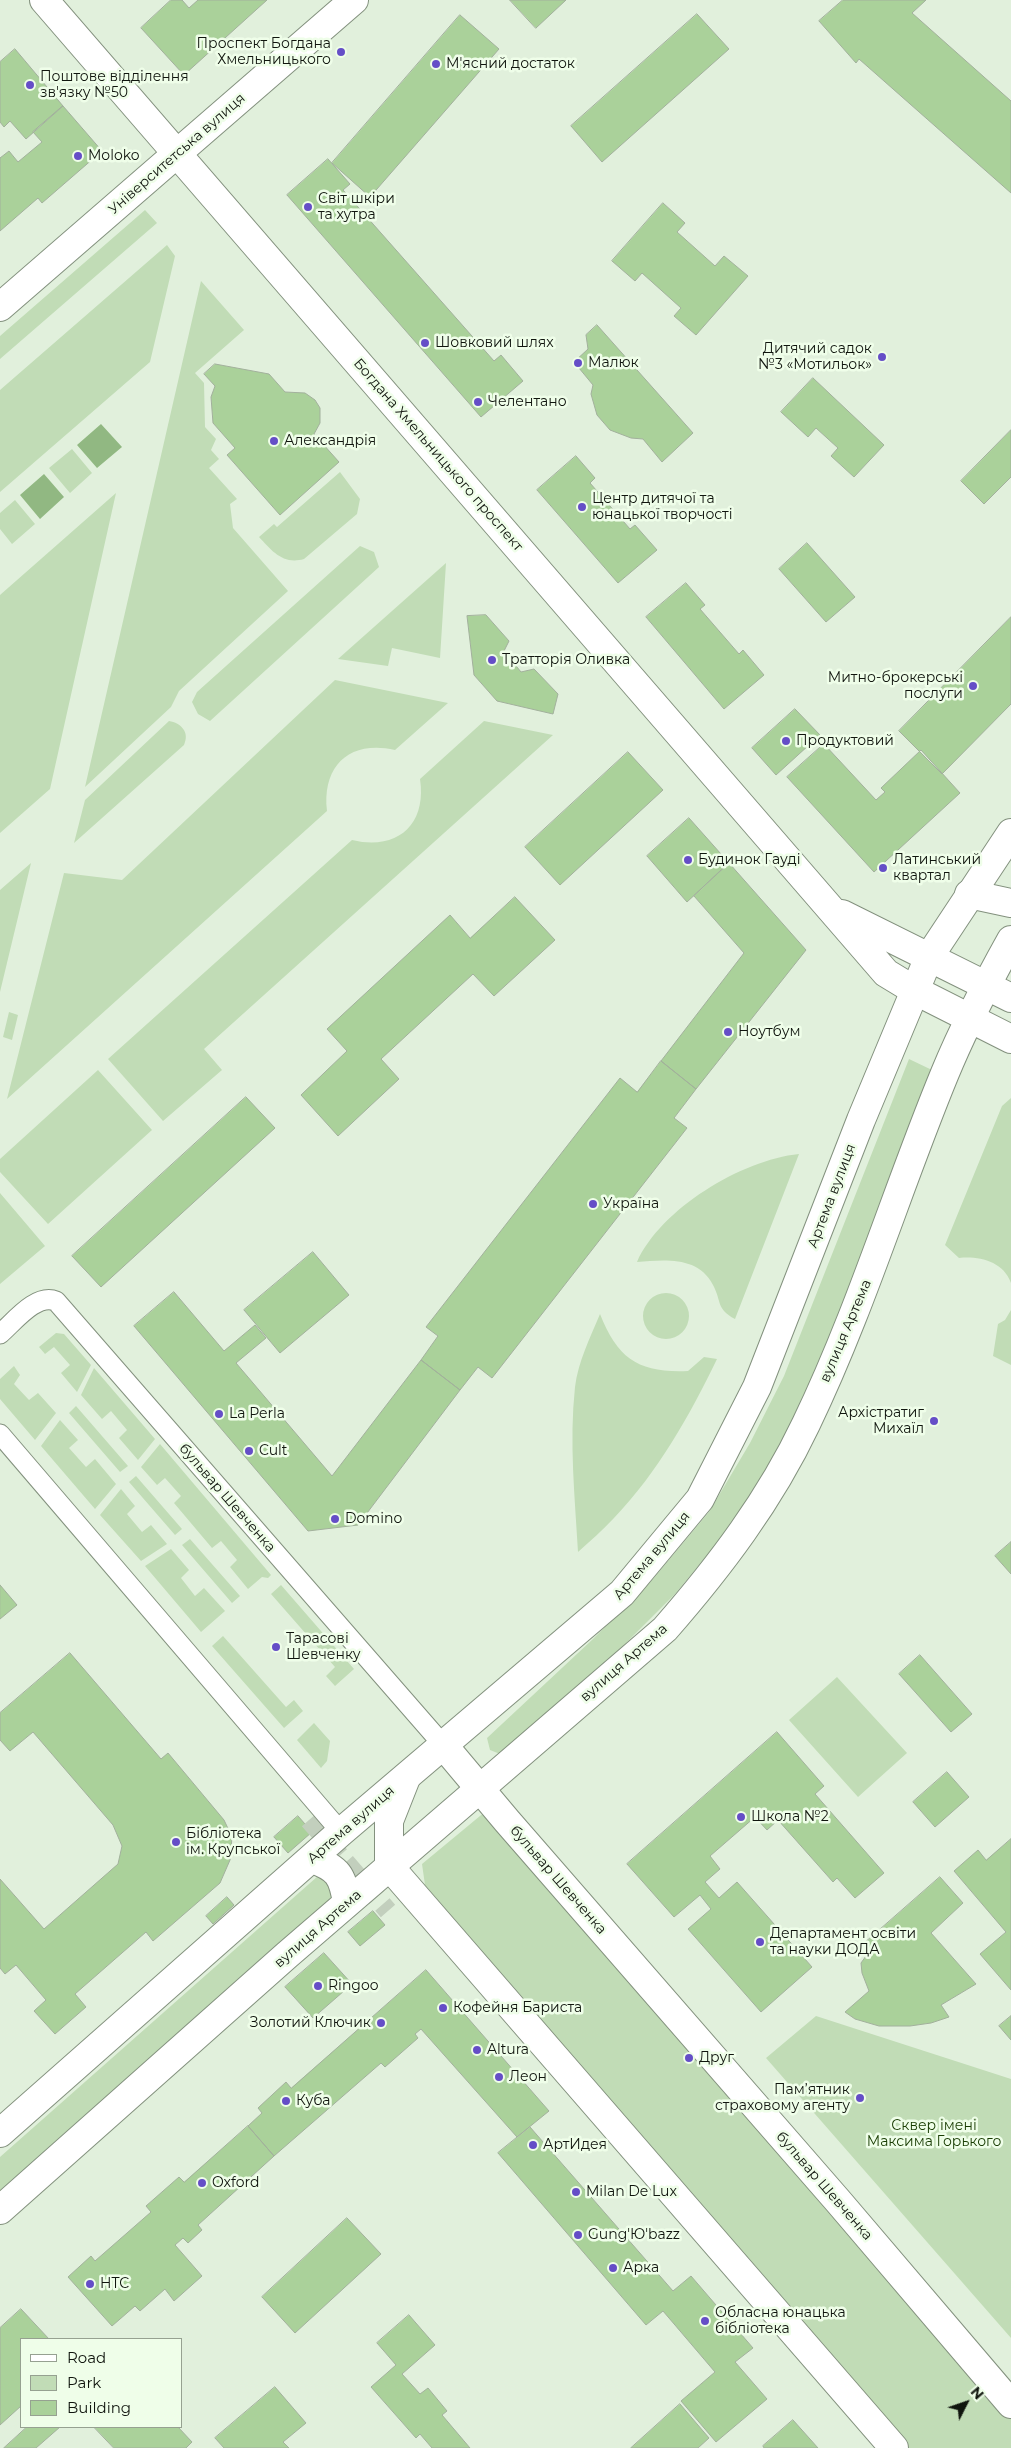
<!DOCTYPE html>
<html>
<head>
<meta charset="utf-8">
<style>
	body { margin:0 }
	#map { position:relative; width:1011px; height:2448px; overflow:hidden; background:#e1f0dc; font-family:Montserrat,sans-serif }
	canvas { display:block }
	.legend { position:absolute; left:20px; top:2338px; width:162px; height:90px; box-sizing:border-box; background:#effee9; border:1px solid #96a191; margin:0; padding:6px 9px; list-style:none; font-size:15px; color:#10150e }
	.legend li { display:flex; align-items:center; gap:10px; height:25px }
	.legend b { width:25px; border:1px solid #96a191 }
	.north { position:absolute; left:941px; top:2378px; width:50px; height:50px; -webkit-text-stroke:4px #effee9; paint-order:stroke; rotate:49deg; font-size:14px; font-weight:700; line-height:20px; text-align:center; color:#10150e }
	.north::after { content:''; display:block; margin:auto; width:18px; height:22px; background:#10150e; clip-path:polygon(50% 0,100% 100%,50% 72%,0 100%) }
</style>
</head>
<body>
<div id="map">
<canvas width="1011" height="2448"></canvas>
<ul class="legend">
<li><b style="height:6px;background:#fff"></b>Road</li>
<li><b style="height:14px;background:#c1dcb6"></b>Park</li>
<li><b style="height:14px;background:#aad19a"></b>Building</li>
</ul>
<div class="north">N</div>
</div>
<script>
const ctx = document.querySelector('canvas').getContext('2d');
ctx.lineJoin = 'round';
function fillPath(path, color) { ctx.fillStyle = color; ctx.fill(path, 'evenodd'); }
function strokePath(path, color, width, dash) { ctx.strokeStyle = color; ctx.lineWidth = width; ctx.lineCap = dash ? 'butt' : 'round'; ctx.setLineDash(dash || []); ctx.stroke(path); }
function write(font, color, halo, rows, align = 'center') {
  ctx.font = font + ' Montserrat,sans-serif'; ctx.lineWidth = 5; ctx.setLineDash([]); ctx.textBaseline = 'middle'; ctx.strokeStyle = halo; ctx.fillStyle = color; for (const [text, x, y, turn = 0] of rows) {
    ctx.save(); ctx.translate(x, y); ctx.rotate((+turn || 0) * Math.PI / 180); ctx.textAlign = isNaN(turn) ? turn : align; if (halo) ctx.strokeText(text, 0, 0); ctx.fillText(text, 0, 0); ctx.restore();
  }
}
const green = new Path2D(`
	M145,210L157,223L0,359V336Z
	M167,245L175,256L150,362L0,492V390Z
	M201,281L244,330L195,373L204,383L205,427L216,439L211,450L219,459L209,468L237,499L230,504L233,528L288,591L179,691L171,707L85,787Z
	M72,449L92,473L70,493L49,468Z
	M340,472L360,499L357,514L304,559C283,565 272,551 259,537L274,524L277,527Z
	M116,493L50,789L0,833V595Z
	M15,500L35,524L12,544L0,529V513Z
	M360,546L374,552L379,567L210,721L198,714L192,702L197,692Z
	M446,563L440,658L392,648L388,666L338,659Z
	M335,680L448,703L395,750C350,740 322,765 327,811L7,1099L64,873L122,880Z
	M169,721C181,723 190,732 184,745L74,843L85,800Z
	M484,721L553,735L204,1049L222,1070L163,1121L108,1059L352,840C397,851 427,825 420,779Z
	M31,863L0,992V890Z
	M9,1012L18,1015L12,1040L3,1037Z
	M909,1059L932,1070L824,1353L780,1448L732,1525L675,1594L622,1647L500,1754L490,1750L487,1738L593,1639L653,1579L709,1512L750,1443L784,1376Z
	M98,1070L152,1130L48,1224L0,1172V1159Z
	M1011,1098V1283C1003,1261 979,1256 959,1258L945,1245L1002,1106Z
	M799,1154L735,1319C716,1309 722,1302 713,1285C698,1256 665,1260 637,1262C661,1209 741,1160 799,1154Z
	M0,1193L45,1246L0,1284Z
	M643 1316a23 23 0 1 1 46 0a23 23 0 1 1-46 0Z
	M1011,1310V1365L993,1356L998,1324L1005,1320Z
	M600,1314C618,1360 640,1373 688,1371L704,1357L717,1359C690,1415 658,1472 614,1518C603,1530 590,1541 578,1552C575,1498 569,1442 575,1387C578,1362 590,1338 600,1314Z
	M56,1333L64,1334L91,1365L77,1392L61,1373L70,1365L54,1347L45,1354L39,1347Z
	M14,1366L20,1375L14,1384L29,1400L38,1393L56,1413L35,1440L0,1399V1379Z
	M94,1368L155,1439L138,1460L119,1438L127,1430L111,1411L102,1419L81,1395Z
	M76,1406L128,1466L120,1472L69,1413Z
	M60,1420L78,1440L69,1448L86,1467L95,1459L116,1484L95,1509L41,1446Z
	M160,1444L271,1575L268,1578L262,1577L248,1589L230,1567L237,1560L221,1541L212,1548L174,1503L181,1496L165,1478L157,1485L141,1467Z
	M136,1476L182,1529L175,1535L129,1482Z
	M121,1489L135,1506L127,1514L142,1532L151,1525L167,1544L141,1561L100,1515Z
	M190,1539L240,1596L232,1603L182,1545Z
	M171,1549L189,1570L181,1578L195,1596L204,1588L225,1611L201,1632L145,1566Z
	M281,1585L354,1669L335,1686L326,1676L335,1667L271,1594Z
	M223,1636L286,1707L294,1700L303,1711L284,1728L212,1646Z
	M837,1677L907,1753L858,1797L789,1720Z
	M314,1723L330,1741L327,1761L321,1768L297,1740Z
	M486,1811L1011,2413V2448H907L425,1885L422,1864Z
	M318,1876L325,1877L335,1895L0,2191V2157Z
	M816,2016L1011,2079V2338L766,2058Z`);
const water = new Path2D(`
	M101,424L122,447L97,468L77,445Z
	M44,474L64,497L40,519L20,495Z`);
const building = new Path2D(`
	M171,0H182L189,8L198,0H267L184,75L141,28Z
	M510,0H566L536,28Z
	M843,0H926L912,13L1011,101V193L859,59L856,63L819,21Z
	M697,14L729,49L602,162L571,126Z
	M460,15L499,49L370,197L332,163Z
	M15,49L63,106L26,139L10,121L4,127L0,122V62Z
	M63,106L102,151L42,203L38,198L0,231V158L9,151L18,162L42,142L33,132Z
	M328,159L350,184L343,190L494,361L501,355L523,381L481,417L287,195Z
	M663,203L685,223L677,232L715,266L724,256L748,276L696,335L674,316L681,308L642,273L635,281L612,261Z
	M597,325L693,433L662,462L643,439L631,438L610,430L597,415L591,394L593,385L574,362L588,349L586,335Z
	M215,364L269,374L285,392L305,393L315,400L320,408V423L314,434L339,462L280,515L227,455L235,448L213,423L211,397L215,386L204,374Z
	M813,378L884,445L854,477L831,456L838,448L816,428L808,437L781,412Z
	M1011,430V477L984,504L961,481Z
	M576,456L595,478L590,483L630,529L635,525L657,550L618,583L537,490Z
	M807,543L855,597L826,622L779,569Z
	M686,583L705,605L700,609L739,654L743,650L764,675L724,709L646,617Z
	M486,615L509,641L504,651L521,672L534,669L558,694L553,714L497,701L474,675L467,616Z
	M1011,617V704L942,774L899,731Z
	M795,709L820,735L776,775L752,748Z
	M824,744L876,800L885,792L881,788L921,750L960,793L874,872L787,777Z
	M628,752L663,790L560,885L525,847Z
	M689,818L729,863L687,902L647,856Z
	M729,863L806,950L696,1089L661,1061L744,953L694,896Z
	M515,897L555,940L494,996L473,974L381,1059L399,1079L338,1136L301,1095L347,1051L327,1029L450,915L470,938Z
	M661,1061L696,1089L674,1118L687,1128L492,1378L478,1367L460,1390L421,1360L438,1336L426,1327L620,1078L637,1092Z
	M246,1097L275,1128L101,1287L72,1256Z
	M313,1252L349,1295L280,1353L244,1310Z
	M174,1292L224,1351L255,1325L266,1338L236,1363L332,1476L421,1360L460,1390L358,1525L308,1531L134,1326Z
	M1011,1542V1574L995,1556Z
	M0,1585L17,1605L0,1619Z
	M70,1653L161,1759L168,1753L224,1820L232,1837L230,1860L220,1883L153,1941L146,1932L75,1994L86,2007L55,2034L34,2011L46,2000L16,1965L5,1974L0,1968V1879L44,1929L118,1864L122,1846L113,1825L33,1732L10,1751L0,1740V1713Z
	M920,1655L972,1714L951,1732L899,1674Z
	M777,1732L824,1786L815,1794L884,1873L855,1898L837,1878L833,1882L778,1820L767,1830L755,1817L710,1856L720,1869L705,1882L719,1898L737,1882L812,1967L761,2012L688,1929L711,1909L700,1895L674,1917L627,1864Z
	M947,1772L969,1797L935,1827L913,1802Z
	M298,1816L312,1832L288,1853L274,1837Z
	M1011,1839V1990L980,1954L1006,1932L954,1871L978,1850L986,1860Z
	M940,1877L963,1903L931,1933L976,1984L941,2005L949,2017L931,2023L910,2026H879L855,2019L845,2012L869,1991L862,1973L861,1963L866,1956L859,1948Z
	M227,1897L234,1905L213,1924L206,1916Z
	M373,1911L385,1925L360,1946L348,1932Z
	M324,1953L352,1984L313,2018L285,1987Z
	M426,1970L549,2111L517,2137L421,2029L415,2034L418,2038L385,2067L381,2063L274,2156L248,2126L262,2113L258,2108L286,2082L291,2088Z
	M1011,2016V2040L999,2026Z
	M248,2126L274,2156L198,2225L202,2230L188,2243L183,2238L175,2245L202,2276L174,2301L165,2289L140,2311L135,2306L112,2326L68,2277L91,2256L95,2261L151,2212L146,2206L179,2177L184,2182Z
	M530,2127L673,2291L691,2276L753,2348L735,2362L767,2399L716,2442L681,2401L715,2372L663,2311L646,2325L498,2153Z
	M347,2218L381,2254L295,2333L262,2297Z
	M21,2309L49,2339H21V2406L0,2425V2328Z
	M409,2315L435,2345L402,2374L420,2394L428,2388L447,2411L442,2415L470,2448H432L420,2434L416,2438L371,2387L396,2365L377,2343Z
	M275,2387L306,2423L283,2442L289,2448H224L215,2438Z
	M680,2404L709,2438L698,2448H631Z
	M793,2420L818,2448H764L763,2446Z
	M27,2427H60L36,2448H4Z
	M94,2427H178L192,2442L186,2448H114Z`);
const streetTunnel = new Path2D(`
	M309,1820L388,1911`);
const street = new Path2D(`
	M0,1334C14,1322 36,1293 56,1301L444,1746
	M0,1434L341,1832`);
const secondary = new Path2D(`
	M44,0L886,973L914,990L1011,1039
	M969,894L1011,903
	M842,914L1011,998
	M444,1746L507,1821L838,2201L1011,2404
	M406,1778L389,1821V1866L894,2448`);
const primary = new Path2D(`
	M0,307L354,0
	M312,1859C338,1868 343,1876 347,1903
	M0,2133L341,1832L622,1593L700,1499L757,1387L861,1120L929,957L1011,833
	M0,2210L287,1955L665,1629C720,1566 770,1500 806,1424C861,1310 897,1189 945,1073C964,1027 987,983 1011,940`);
const markers = [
	[341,52,5,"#654ec7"],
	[436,64,5,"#654ec7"],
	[30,85,5,"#654ec7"],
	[78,156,5,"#654ec7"],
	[308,207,5,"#654ec7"],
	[425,343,5,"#654ec7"],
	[882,357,5,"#654ec7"],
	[578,363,5,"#654ec7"],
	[478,402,5,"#654ec7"],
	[274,441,5,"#654ec7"],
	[582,507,5,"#654ec7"],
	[492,660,5,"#654ec7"],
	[973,686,5,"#654ec7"],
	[786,741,5,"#654ec7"],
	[688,860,5,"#654ec7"],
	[883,868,5,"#654ec7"],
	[728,1032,5,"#654ec7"],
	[593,1204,5,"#654ec7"],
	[219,1414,5,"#654ec7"],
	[934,1421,5,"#654ec7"],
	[249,1451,5,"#654ec7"],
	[335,1519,5,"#654ec7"],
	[276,1647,5,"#654ec7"],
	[741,1817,5,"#654ec7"],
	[176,1842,5,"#654ec7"],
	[760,1942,5,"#654ec7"],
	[318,1986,5,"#654ec7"],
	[443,2008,5,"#654ec7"],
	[381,2023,5,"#654ec7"],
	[477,2050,5,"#654ec7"],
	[689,2058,5,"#654ec7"],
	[499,2077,5,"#654ec7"],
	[860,2098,5,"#654ec7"],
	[286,2101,5,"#654ec7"],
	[533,2145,5,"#654ec7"],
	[202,2183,5,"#654ec7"],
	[576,2192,5,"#654ec7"],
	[578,2235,5,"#654ec7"],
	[613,2268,5,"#654ec7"],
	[90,2284,5,"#654ec7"],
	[705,2321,5,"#654ec7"]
];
const poiNames = [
	["Проспект Богдана",331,44,"right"],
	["Хмельницького",331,60,"right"],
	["М'ясний достаток",446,64],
	["Поштове відділення",40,77],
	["зв'язку №50",40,93],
	["Moloko",88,156],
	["Світ шкіри",318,199],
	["та хутра",318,215],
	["Шовковий шлях",435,343],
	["Дитячий садок",872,349,"right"],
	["№3 «Мотильок»",872,365,"right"],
	["Малюк",588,363],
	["Челентано",488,402],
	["Александрія",284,441],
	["Центр дитячої та",592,499],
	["юнацької творчості",592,515],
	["Тратторія Оливка",502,660],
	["Митно-брокерські",963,678,"right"],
	["послуги",963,694,"right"],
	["Продуктовий",796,741],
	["Будинок Гауді",698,860],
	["Латинський",893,860],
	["квартал",893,876],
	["Ноутбум",738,1032],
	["Україна",603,1204],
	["Архістратиг",924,1413,"right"],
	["Михаїл",924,1429,"right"],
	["La Perla",229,1414],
	["Cult",259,1451],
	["Domino",345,1519],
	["Тарасові",286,1639],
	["Шевченку",286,1655],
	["Школа №2",751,1817],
	["Бібліотека",186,1834],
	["ім. Крупської",186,1850],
	["Департамент освіти",770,1934],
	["та науки ДОДА",770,1950],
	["Ringoo",328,1986],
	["Кофейня Бариста",453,2008],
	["Золотий Ключик",371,2023,"right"],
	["Altura",487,2050],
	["Друг",699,2058],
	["Леон",509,2077],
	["Пам’ятник",850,2090,"right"],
	["страховому агенту",850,2106,"right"],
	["Куба",296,2101],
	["АртИдея",543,2145],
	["Oxford",212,2183],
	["Milan De Lux",586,2192],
	["Gung'Ю'bazz",588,2235],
	["Арка",623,2268],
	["HTC",100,2284],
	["Обласна юнацька",715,2313],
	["бібліотека",715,2329]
];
const streetNames = [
	["Університетська вулиця",177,154,-41],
	["Богдана Хмельницького проспект",438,455,49],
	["Артема вулиця",832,1196,-69],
	["вулиця Артема",846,1331,-67],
	["бульвар Шевченка",227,1498,49],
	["Артема вулиця",652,1556,-50],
	["вулиця Артема",624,1663,-41],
	["Артема вулиця",351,1825,-41],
	["бульвар Шевченка",558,1880,49],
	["вулиця Артема",318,1929,-41],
	["бульвар Шевченка",824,2186,49]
];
const parkNames = [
	["Сквер імені",934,2126],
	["Максима Горького",934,2142]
];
fillPath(green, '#c1dcb6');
fillPath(water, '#91b882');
fillPath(building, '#aad19a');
strokePath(building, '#a2b09c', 1);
strokePath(streetTunnel, '#c2cfbd', 19, [19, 9]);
strokePath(street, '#83917e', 21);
strokePath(secondary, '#83917e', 30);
strokePath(primary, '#83917e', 30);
strokePath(street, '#fff', 19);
strokePath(secondary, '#fff', 28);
strokePath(primary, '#fff', 28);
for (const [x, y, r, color] of markers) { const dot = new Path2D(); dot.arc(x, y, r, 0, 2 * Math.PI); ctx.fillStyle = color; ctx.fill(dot); strokePath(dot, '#effee9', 2); }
write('14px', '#10150e', '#effee9', poiNames, 'left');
write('14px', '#10150e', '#effee9', streetNames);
write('14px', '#193d03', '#effee9', parkNames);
</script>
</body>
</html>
